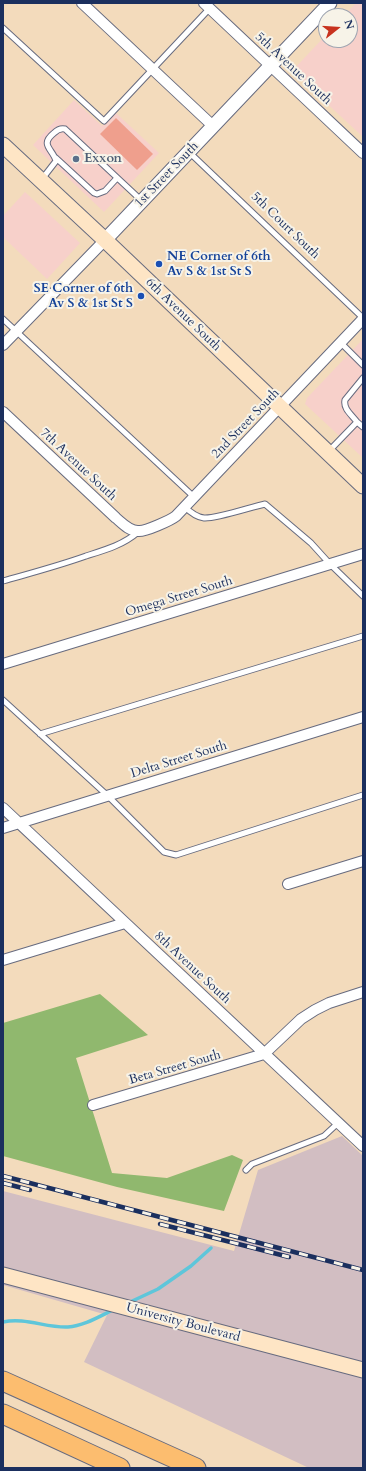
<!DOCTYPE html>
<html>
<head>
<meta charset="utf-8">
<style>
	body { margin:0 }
	#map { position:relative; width:366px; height:1471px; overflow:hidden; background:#f3dbbc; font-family:Cardo,serif }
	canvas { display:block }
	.frame { position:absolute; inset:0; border:4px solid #1b2f5e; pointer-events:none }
	.north { position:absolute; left:318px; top:8px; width:40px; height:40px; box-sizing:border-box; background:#f7f3e8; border:1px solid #9fa5b1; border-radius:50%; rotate:73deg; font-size:11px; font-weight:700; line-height:16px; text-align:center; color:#1b2f5e }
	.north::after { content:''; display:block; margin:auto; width:14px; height:18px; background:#c8321e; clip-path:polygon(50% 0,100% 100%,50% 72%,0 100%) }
</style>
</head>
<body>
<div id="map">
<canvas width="366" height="1471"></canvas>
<div class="frame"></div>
<div class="north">N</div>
</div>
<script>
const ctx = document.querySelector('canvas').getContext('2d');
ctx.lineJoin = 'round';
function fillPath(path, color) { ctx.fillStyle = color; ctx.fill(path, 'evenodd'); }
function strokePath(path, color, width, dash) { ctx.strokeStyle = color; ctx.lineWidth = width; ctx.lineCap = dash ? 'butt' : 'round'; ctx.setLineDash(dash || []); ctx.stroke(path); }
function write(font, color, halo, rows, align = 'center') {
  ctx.font = font + ' Cardo,serif'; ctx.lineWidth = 4; ctx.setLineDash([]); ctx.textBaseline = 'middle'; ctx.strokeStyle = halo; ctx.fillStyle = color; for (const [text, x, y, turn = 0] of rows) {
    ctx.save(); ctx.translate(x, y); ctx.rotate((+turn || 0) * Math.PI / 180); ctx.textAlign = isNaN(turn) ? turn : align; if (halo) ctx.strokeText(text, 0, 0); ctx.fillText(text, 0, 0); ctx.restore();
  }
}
const built = new Path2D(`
	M356,3H363V137L292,71L326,35V40H350V16H344Z
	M74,100L102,126L116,113L159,153L104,212L33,145Z
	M25,192L80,243L47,279L3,237V216Z
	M363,339V458L305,404L307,398Z`);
const industrial = new Path2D(`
	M342,1136L362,1155L363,1154V1468H309L84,1362L107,1315L3,1285V1191L234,1251L258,1170Z`);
const forest = new Path2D(`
	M100,994L148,1035L76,1058L112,1173L167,1178L232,1155L243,1160L224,1211L117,1187L3,1156V1023Z`);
const stream = new Path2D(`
	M128,1303L158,1289L191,1266L211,1248
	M3,1322C25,1317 46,1328 68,1327C84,1326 100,1316 115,1309`);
const building = new Path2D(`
	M116,118L153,154L137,170L100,134Z`);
const service = new Path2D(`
	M3,28L104,121L210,8
	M190,153L363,318
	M56,158L94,193L97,194L105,191L117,178
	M42,179L56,161C53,149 39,145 54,133C57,130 61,128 65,129L141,200
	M3,319L194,497
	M341,343L363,365
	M357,422L363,427
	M328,452L357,422C352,415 343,409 345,400L363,378
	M185,507C190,512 196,517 204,518C216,519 251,507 265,504L311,543L330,564L363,596
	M3,581C31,573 58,566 86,556C105,550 123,545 138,532
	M3,700L108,796L164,852L176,855L363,795
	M40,734L363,636
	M246,1170L252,1164L324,1136L338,1123`);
const minor = new Path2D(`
	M82,3L213,126
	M204,3L363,153
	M3,345L105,240
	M3,412L116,518C122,523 129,531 138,531C145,532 171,520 176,516L363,319
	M3,664L363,554
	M3,808L363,1146
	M3,828L363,717
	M288,884L363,861
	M3,960L125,923
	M93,1105L264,1054L301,1019L315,1010L329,1003L363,992`);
const tertiary = new Path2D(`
	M105,240L330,3`);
const secondary = new Path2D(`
	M3,145L105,240L363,486
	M3,1275L363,1370`);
const motorway = new Path2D(`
	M3,1381L196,1468
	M3,1414L120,1468`);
const rail = new Path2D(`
	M3,1176L363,1270
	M3,1183L30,1190
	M160,1224L289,1257`);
const markers = [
	[76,159,4,"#5c6f8a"],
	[159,264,4,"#1a4fb4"],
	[141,296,4,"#1a4fb4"]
];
const streetNames = [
	["5th Avenue South",293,69,43],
	["1st Street South",167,175,-46],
	["5th Court South",285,226,44],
	["6th Avenue South",183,315,44],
	["2nd Street South",246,424,-46],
	["7th Avenue South",78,465,43],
	["Omega Street South",179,597,-17],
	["Delta Street South",179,760,-17],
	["8th Avenue South",192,968,43],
	["Beta Street South",175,1068,-16],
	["University Boulevard",183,1323,15]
];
const serviceNames = [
	["Exxon",84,159]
];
const transitNames = [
	["NE Corner of 6th",167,257],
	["Av S & 1st St S",167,272],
	["SE Corner of 6th",133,289,"right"],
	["Av S & 1st St S",133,304,"right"]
];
fillPath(built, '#f7d0ca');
fillPath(industrial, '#d2bec2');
fillPath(forest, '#90b86e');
strokePath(stream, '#5ec6da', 3.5);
fillPath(building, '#ef9f8d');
strokePath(service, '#676b7f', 7);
strokePath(minor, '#676b7f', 12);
strokePath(tertiary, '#676b7f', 15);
strokePath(secondary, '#676b7f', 17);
strokePath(motorway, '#676b7f', 21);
strokePath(service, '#fff', 5);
strokePath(minor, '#fff', 10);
strokePath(tertiary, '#fff', 13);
strokePath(secondary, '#fee5c5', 15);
strokePath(motorway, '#fcbd6f', 19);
strokePath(rail, '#1b2f5e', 4.5);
strokePath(rail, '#f7f3e8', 3, [9]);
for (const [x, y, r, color] of markers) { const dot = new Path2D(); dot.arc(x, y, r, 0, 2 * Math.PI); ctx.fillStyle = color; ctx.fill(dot); strokePath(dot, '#f7f3e8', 1.5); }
write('13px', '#1b2f5e', '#f7f3e8', streetNames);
write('bold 13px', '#4e5e75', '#f7f3e8', serviceNames, 'left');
write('bold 13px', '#164399', '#f7f3e8', transitNames, 'left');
</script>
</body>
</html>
